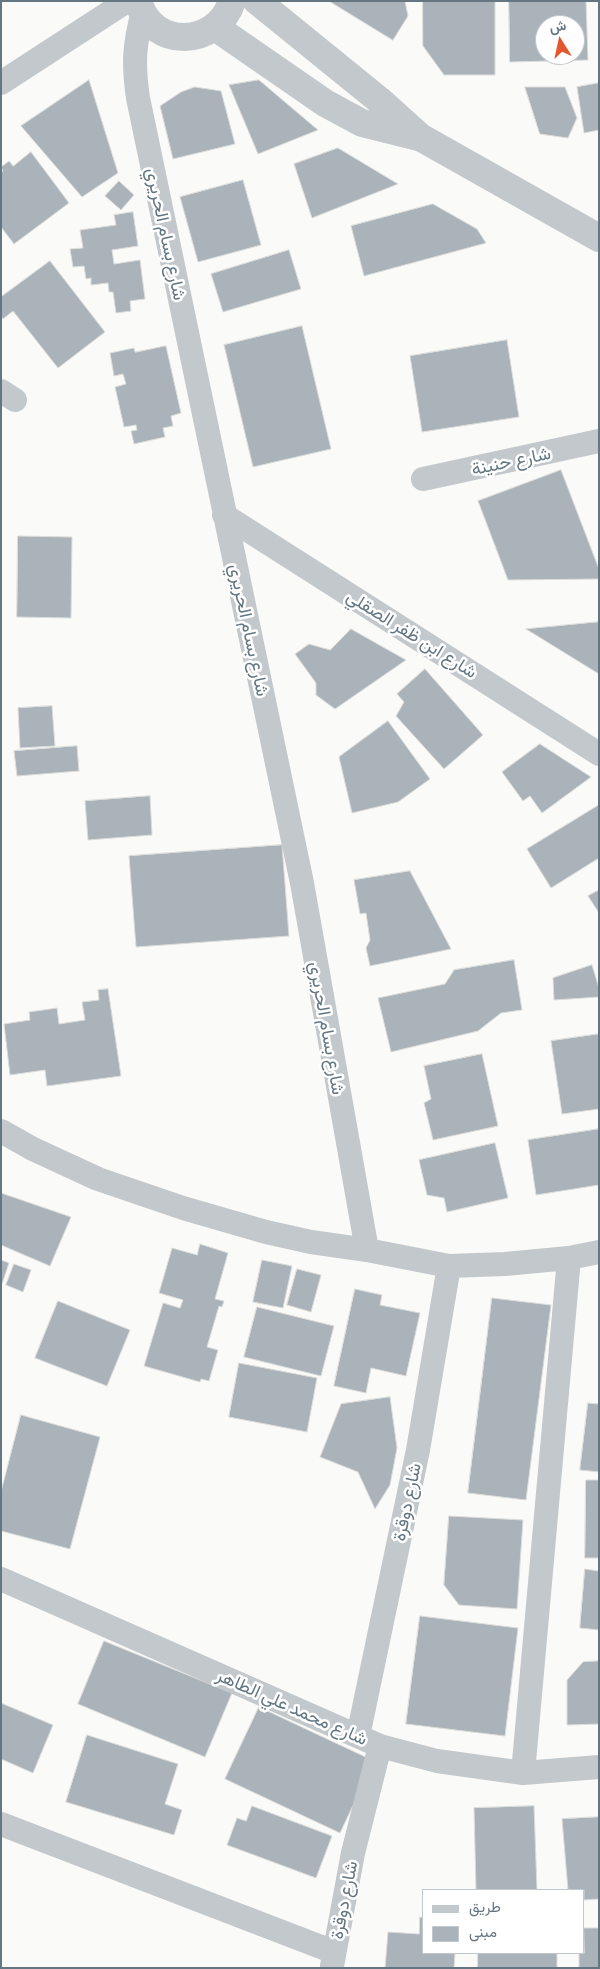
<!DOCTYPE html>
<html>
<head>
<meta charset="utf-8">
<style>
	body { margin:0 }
	#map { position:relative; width:600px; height:1969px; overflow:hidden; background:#fafaf8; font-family:Ubuntu,Vazirmatn,sans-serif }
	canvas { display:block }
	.frame { position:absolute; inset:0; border:2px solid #657683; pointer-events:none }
	.legend { position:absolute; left:422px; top:1889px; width:162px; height:65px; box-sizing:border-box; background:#fff; border:1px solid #c1c8cd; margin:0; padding:6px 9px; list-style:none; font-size:15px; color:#657683 }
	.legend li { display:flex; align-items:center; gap:10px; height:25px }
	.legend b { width:25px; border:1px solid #c1c8cd }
	.north { position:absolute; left:535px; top:15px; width:50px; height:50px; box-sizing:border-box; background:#fff; border:1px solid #c1c8cd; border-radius:50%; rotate:350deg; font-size:14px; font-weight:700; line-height:20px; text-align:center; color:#657683 }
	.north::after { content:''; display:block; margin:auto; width:18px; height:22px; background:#e4572e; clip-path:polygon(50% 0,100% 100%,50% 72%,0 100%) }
</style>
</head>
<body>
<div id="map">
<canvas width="600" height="1969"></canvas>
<div class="frame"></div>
<ul class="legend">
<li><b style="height:6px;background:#c3c8cc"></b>طريق</li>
<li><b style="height:14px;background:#aab3b9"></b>مبنى</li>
</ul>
<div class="north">ش</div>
</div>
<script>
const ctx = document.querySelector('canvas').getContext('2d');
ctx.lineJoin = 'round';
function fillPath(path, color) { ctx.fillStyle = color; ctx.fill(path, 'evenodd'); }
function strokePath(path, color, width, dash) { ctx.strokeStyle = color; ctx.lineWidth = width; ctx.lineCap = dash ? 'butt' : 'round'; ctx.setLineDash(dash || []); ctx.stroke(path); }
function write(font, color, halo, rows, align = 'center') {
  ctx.font = font + ' Ubuntu,Vazirmatn,sans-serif'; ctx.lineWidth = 5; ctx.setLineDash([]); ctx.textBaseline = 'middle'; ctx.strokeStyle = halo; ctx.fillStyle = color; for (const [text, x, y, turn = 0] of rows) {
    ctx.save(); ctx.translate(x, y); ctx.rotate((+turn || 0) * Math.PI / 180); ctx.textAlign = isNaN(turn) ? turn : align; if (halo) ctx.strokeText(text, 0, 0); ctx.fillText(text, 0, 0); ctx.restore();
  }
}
const building = new Path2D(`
	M329,1H405L408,16L393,40Z
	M423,1H495V75H444L423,46Z
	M509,1H586L588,60L510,62ZM545,25H575V55H545Z
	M89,80L118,173L82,197L21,126Z
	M259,80L318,130L258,154L229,85Z
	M599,83V130L584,133L577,87Z
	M195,87L221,91L235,144L173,159L160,106L181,92Z
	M525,87H565L577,118L568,138L540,134Z
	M338,148L398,184L312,218L294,164Z
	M31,152L69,203L14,244L1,227V173L3,171L1,167L9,161L13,166Z
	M243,180L261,245L198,262L180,197Z
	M119,181L134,195L121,210L105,196Z
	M433,204L477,229L486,243L364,276L351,226Z
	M133,212L138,246L112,250L114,264L140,260L145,299L130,301L131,311L116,313L113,292H109L108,283L91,285V278L86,279L84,266L73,267L70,249L83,248L80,230L116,225L114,215Z
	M289,250L301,289L223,312L211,274Z
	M50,261L105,332L58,368L13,311L3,319L1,316V297Z
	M302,326L331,449L253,467L224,345Z
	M507,340L519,417L422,432L410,356Z
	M166,346L181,413L171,416L173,426L163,428L165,437L134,444L131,431L137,430L136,425L124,427L115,387L126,384L123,374L114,376L110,353L134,348L135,352Z
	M561,470L599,569V579L508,580L478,501Z
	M18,536L72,537L71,618L17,617Z
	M599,622V674L526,629Z
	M351,629L406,660L335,709L316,695V683L295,654L309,644L330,650Z
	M425,669L483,735L444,769L396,716L404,702L397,694Z
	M52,706L55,746L20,748L18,708Z
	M388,721L430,779L398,802L352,813L339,757Z
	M540,744L591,777L542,813L530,796L523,801L502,772Z
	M77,746L79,771L17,776L14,751Z
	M150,796L152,835L88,840L85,801Z
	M599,805V858L551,888L527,849Z
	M282,845L289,936L136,947L129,856Z
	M410,871L451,949L370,966L366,948L370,940L366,913L360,914L354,880Z
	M599,890V913L588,896Z
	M514,960L522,1010L501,1013L478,1031L391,1052L378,998L445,984L454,970Z
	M592,965L599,988V997L554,1000L553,978Z
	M108,989L121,1076L47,1086L45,1070L10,1075L4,1024L30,1020L29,1012L57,1008L59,1024L85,1020L82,1002L99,1000L98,990Z
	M599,1034V1109L562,1114L551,1041Z
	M482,1054L498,1126L433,1140L424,1103L431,1099L424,1066Z
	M599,1129V1185L536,1195L528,1140Z
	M495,1143L508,1198L447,1212L444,1198L427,1195L419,1160Z
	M1,1193L71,1217L50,1266L1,1245Z
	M200,1244L228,1253L215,1299L224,1301L222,1307L219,1306L207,1347L218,1350L209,1381L201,1379L200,1382L144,1366L163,1303L180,1308L183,1300L159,1293L172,1248L197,1255Z
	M1,1260L9,1263L2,1284H1Z
	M262,1260L292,1266L283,1308L253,1302Z
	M14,1264L31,1270L23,1292L6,1285Z
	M297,1269L321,1275L311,1312L287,1305Z
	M355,1289L382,1295L380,1305L420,1313L406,1376L371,1368L366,1393L334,1386Z
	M492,1298L551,1305L526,1500L468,1493Z
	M58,1301L130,1330L107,1386L35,1358Z
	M257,1307L334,1326L321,1376L244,1357Z
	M239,1363L317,1378L307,1432L229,1417Z
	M390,1397L397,1448L390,1485L375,1509L358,1472L320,1457L341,1404Z
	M588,1403L599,1404V1472L580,1470Z
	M21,1415L100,1437L70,1549L1,1531V1492Z
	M586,1480H599V1558H585Z
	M449,1516L523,1520L517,1609L459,1605L444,1585Z
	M585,1569L599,1571V1630L580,1628Z
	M420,1616L518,1628L505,1736L406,1724Z
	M104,1641L232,1693L205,1757L78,1704Z
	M599,1661V1724L567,1725V1680L583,1662Z
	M1,1703L53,1725L33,1773L1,1759Z
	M259,1707L374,1761L340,1833L225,1779Z
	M87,1735L178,1764L165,1804L182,1810L174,1835L66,1802Z
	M252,1806L332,1836L316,1878L227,1845L237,1818L246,1821Z
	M534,1806L537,1890H476L474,1808Z
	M599,1817V1899L584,1900V1890H568L562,1819Z
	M420,1917L424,1918V1953H455L454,1968H385L388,1932L419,1934Z
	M584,1928H599V1968H579V1953H584Z
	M478,1953H557V1968H478Z`);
const minor = new Path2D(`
	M143,12C134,45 133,64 138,98L302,883L367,1250
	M1,83L127,1
	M1,391L15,400
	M423,479L599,441
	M224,515L599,754
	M1,1131L33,1149L98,1179L183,1208L266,1232L311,1242L367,1250L449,1266L505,1264L569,1258L599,1252
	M1,1579L380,1746L437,1761L523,1773L599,1767
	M358,1736L418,1450L449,1266
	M523,1773L569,1258
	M1,1824L334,1952
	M332,1966L353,1853L380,1746`);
const tertiary = new Path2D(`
	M138,1C152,50 217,48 232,1
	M257,1L379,100L420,137L599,238
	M215,27L325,103L362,123L418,137`);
const streetNames = [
	["شارع بسام الحريري",166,234,78],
	["شارع حنينة",511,461,-12],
	["شارع بسام الحريري",249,630,78],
	["شارع ابن ظفر الصقلي",412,634,32],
	["شارع بسام الحريري",327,1028,80],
	["شارع دوقرة",407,1502,-78],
	["شارع محمد علي الطاهر",292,1707,24],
	["شارع دوقرة",344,1900,-79]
];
fillPath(building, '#aab3b9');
strokePath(building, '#dcdcda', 1);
strokePath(minor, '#c3c8cc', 24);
strokePath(tertiary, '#c3c8cc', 28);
write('18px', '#657683', '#fff', streetNames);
</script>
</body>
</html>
